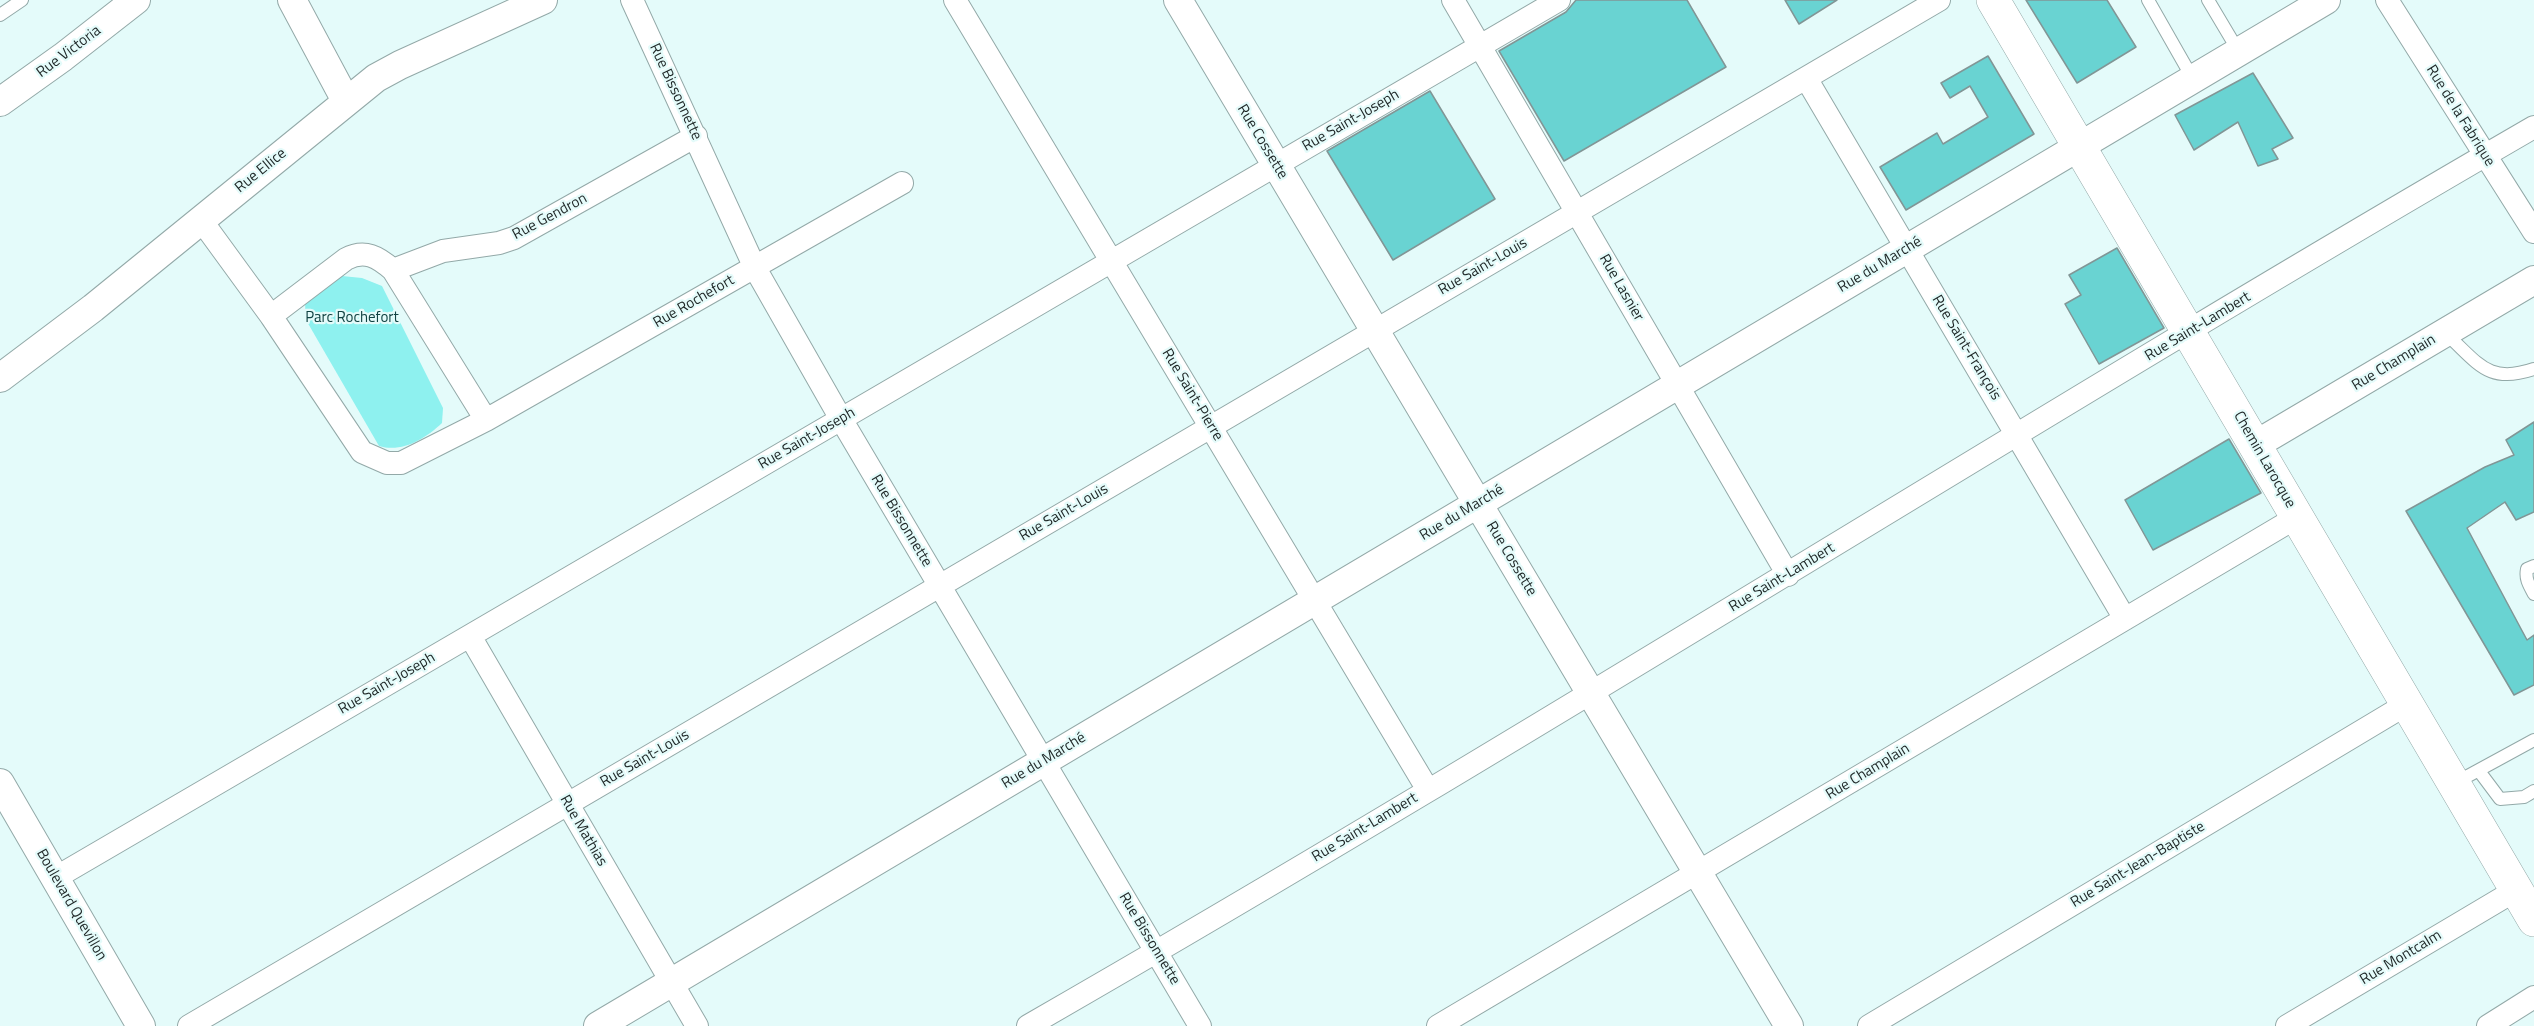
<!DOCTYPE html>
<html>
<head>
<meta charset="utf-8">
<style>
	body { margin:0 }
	canvas { display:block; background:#e4fbfa }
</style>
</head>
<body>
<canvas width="2534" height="1026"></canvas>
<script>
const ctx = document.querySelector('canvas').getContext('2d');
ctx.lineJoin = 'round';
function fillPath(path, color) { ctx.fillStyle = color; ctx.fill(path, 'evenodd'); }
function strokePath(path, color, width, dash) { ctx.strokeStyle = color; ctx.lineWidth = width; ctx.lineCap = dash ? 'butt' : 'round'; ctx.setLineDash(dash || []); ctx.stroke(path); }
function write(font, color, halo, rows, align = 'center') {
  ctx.font = font + ' "Titillium Web",sans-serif'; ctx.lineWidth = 4.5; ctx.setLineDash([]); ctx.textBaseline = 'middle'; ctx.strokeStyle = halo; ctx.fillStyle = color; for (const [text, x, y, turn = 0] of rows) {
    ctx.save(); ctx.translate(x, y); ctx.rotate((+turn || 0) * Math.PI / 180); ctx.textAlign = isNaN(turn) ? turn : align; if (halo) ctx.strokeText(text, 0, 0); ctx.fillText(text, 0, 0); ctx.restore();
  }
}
const green = new Path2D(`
	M342,276L362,278L382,286L443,408L442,423C425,439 402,453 379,446L306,320L305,303Z`);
const building = new Path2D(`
	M1576,0H1687L1726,67L1564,161L1499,51L1566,12Z
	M1785,0H1837L1799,24Z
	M2026,0H2107L2136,47L2077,83Z
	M1988,56L2034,134L1906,210L1880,167L1937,133L1943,144L1988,117L1970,86L1950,98L1941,83Z
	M2253,73L2293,138L2272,149L2278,159L2258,166L2238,122L2194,150L2175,115Z
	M1430,91L1495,199L1393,260L1327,151Z
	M2117,248L2164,328L2099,364L2065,304L2081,295L2069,275Z
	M2534,422V512L2516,520L2505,502L2467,528L2527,640L2534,635V685L2514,695L2406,511L2485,467L2514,455L2506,440Z
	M2229,439L2261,493L2153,550L2125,500Z`);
const service = new Path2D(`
	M2148,0L2193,79
	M2208,0L2239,52
	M0,15L22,0
	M2445,333C2478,362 2487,385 2534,369
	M2534,566L2527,569C2525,579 2529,585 2534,594
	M2479,771L2500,799L2524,797L2534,791
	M2455,783L2534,740`);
const minor = new Path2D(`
	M632,0L755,268L841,419L1200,1026
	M955,0L1428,790
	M1453,0L1788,575
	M2387,0L2534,232
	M1806,78L2125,619
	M201,220L271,316L362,452L387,463H401L486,420L902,183
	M393,270L443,251L499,243L514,238L696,136
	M271,316L346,259C365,249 378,257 393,270L486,420
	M470,636L697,1026
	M55,878L1559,0
	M189,1026L1939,0
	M1028,1026C1535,735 2028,420 2534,127
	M1438,1026L2297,517
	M1869,1026L2407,704
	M2287,1026L2516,890
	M2488,1026L2534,997`);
const tertiary = new Path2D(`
	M292,0L346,101
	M1178,0L1789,1026
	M0,102L63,57L136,0
	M0,378L93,308L376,78L400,65L543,0
	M2255,445L2534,280
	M0,783L141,1026
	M598,1026L2326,0`);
const secondary = new Path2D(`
	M1993,0L2534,920`);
const streetNames = [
	["Rue Victoria",69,52,-37],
	["Rue Bissonnette",675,92,65],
	["Rue de la Fabrique",2460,116,58],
	["Rue Saint-Joseph",1351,121,-30],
	["Rue Cossette",1262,142,59],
	["Rue Ellice",261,171,-39],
	["Rue Gendron",550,217,-28],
	["Rue du Marché",1880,265,-31],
	["Rue Saint-Louis",1483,267,-30],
	["Rue Lasnier",1621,288,60],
	["Rue Rochefort",694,302,-30],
	["Rue Saint-Lambert",2198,327,-31],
	["Rue Saint-François",1966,348,59],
	["Rue Champlain",2394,363,-31],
	["Rue Saint-Pierre",1192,395,59],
	["Rue Saint-Joseph",807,439,-30],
	["Chemin Larocque",2264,460,60],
	["Rue Saint-Louis",1064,513,-30],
	["Rue du Marché",1462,513,-31],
	["Rue Bissonnette",901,521,59],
	["Rue Cossette",1511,559,59],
	["Rue Saint-Lambert",1782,578,-31],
	["Rue Saint-Joseph",387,684,-30],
	["Rue Saint-Louis",645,759,-30],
	["Rue du Marché",1044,761,-31],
	["Rue Champlain",1868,772,-31],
	["Rue Saint-Lambert",1365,828,-31],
	["Rue Mathias",583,831,60],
	["Rue Saint-Jean-Baptiste",2138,865,-31],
	["Boulevard Quevillon",71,905,60],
	["Rue Bissonnette",1149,939,59],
	["Rue Montcalm",2401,958,-31]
];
const parkNames = [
	["Parc Rochefort",352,318]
];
fillPath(green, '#8ef1ef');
fillPath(building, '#69d3d2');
strokePath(building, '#819696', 1.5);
strokePath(service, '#93a9a8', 14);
strokePath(minor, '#93a9a8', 24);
strokePath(tertiary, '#93a9a8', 30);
strokePath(secondary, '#93a9a8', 34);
strokePath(service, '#fff', 12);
strokePath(minor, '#fff', 22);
strokePath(tertiary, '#fff', 28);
strokePath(secondary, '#fff', 33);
write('15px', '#1e2626', '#e4fbfa', streetNames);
write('15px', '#114242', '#e4fbfa', parkNames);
</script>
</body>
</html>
